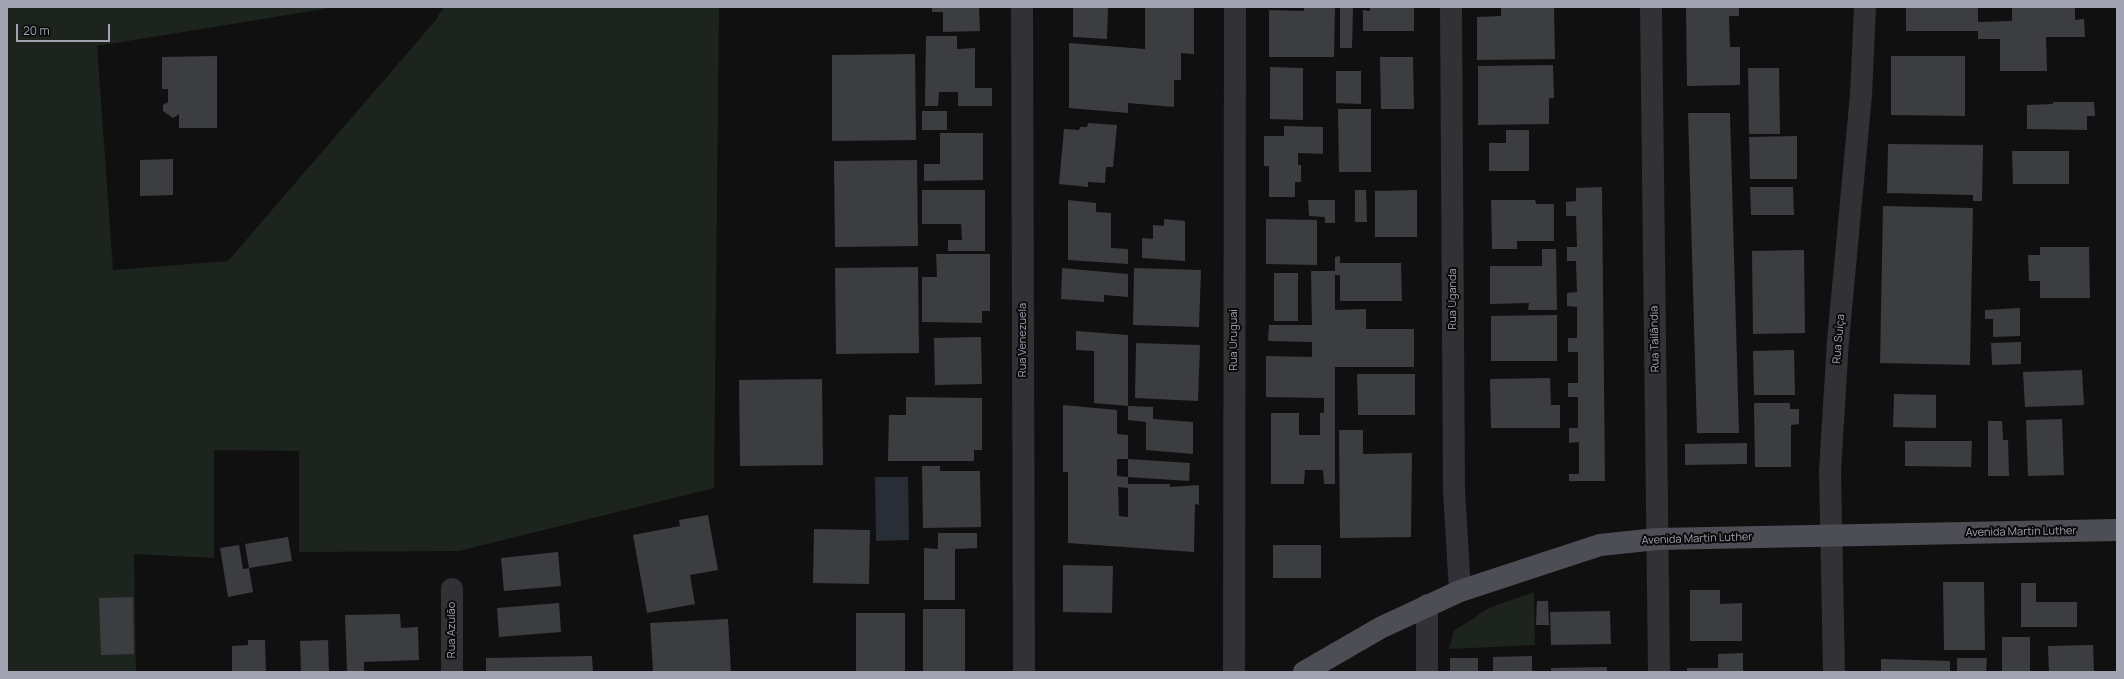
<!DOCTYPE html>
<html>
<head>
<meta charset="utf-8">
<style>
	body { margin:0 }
	#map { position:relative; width:2124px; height:679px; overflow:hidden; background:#101011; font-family:Manrope,sans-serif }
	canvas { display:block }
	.frame { position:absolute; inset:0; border:8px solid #a2a3b1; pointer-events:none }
	.scale { position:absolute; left:16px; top:24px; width:94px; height:18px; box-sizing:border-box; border:2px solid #a2a3b1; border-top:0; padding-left:5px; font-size:12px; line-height:14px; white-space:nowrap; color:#a2a3b1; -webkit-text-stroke:3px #0b0b0c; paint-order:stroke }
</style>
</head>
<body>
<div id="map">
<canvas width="2124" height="679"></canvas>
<div class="frame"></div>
<div class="scale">20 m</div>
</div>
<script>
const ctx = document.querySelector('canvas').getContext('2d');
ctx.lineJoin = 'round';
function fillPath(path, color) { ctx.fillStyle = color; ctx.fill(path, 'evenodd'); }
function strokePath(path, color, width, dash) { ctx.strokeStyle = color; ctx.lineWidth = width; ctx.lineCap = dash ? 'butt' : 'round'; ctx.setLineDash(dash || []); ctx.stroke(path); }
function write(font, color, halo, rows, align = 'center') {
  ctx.font = font + ' Manrope,sans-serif'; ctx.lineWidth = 4; ctx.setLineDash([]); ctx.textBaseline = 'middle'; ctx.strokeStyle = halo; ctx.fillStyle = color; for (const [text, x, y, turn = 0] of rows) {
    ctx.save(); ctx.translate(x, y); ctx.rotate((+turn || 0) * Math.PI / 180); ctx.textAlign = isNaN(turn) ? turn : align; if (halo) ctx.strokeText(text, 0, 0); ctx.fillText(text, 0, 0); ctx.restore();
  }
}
const green = new Path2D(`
	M7,7H336L97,46L113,270L228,261L435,21L444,7H719L714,488L459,551L299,552V451L214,450V558L134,554L136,672H7Z
	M1534,592L1535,645L1449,649L1454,631L1489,608Z`);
const water = new Path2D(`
	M875,477H908L909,540L876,541Z`);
const building = new Path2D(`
	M932,7H979L980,31L943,32V12H932Z
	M1073,7H1108L1107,39L1073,37Z
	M1145,7H1194V54L1181,53V80H1174V107L1128,103V113L1069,108V43L1145,49Z
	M1304,7H1335L1334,57H1269V10L1304,11Z
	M1340,7H1353L1352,48H1340Z
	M1370,7H1414V31H1363V10L1370,11Z
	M1501,7H1554L1555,59L1477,60V17L1501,16Z
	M1686,7H1739V16H1729L1730,47H1740V85L1687,86Z
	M1906,7H1978V22L2012,21V7H2075V20L2084,19L2085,37H2046L2047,71H2000V39H1978V31H1906Z
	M926,36H957V49L975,48V88H992V106H958V92H939L938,106H925Z
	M915,54L916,140L832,141V55Z
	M217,56V128H179V114L173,118L163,111V105L168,102V89H162V57Z
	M1891,56H1965V116L1891,115Z
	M1380,57H1413L1414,109H1381Z
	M1553,65L1554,98H1549V124L1478,125V66Z
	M1270,67L1303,68V120L1270,119Z
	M1748,68H1779L1780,134H1749Z
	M1336,71H1361V104L1336,103Z
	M2053,102H2094L2095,116H2087V130L2027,129V105L2053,104Z
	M1338,109H1371V172H1339Z
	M922,111H947V130H922Z
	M1688,113H1730L1739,433H1697Z
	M1088,123L1117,125L1113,167H1106L1105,183L1088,182V187L1059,184L1064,129L1079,130L1080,127H1087Z
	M1284,126L1323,127V154L1298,153V165H1301V182H1295V197H1269V166H1264V136H1284Z
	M1506,130H1529V171H1489V143H1506Z
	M940,133H983V180L924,181V164H940Z
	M1797,136V179H1750L1749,137Z
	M1888,144L1983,145L1982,201H1973V195L1887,193Z
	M2012,151H2069V184H2013Z
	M173,159V195L140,196V160Z
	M917,160L918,246L835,247L834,161Z
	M1602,187L1605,481H1569V474H1579V442L1569,443V428H1578V397H1568V383H1578V352H1568V338H1577V307L1567,306V293L1577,292L1576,261H1567V247H1577L1576,216H1566V202L1576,201V188Z
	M1750,187H1793L1794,215H1751Z
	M922,190H985V251H948V240H962L961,224H922Z
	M1355,190H1366L1367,222H1355Z
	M1417,190V237H1375V191Z
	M1068,200L1096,203V212L1111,213V248L1128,249V264L1068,260Z
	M1308,200H1335V223H1325V217L1309,216Z
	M1491,200H1535L1536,204H1554V241H1517V249H1492Z
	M1883,206L1973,208L1970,365L1880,363Z
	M1164,219L1185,221V261L1142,258V238L1153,239V225L1164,226Z
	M1266,219L1317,220V265L1266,264Z
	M2040,247H2089L2090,298H2040V281H2029L2028,255H2040Z
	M1542,249H1556L1557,310H1528L1529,303L1490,304V266H1542Z
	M1804,250L1805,333L1753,334L1752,251Z
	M936,254H990V311H982V323L922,322V277H937Z
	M1340,256V263H1401L1402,301H1340V275H1335V310L1366,309V329H1414V367H1335V484H1324L1323,470H1305L1304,484H1271V413H1299V435H1320V413H1324V398L1266,397V356L1312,357V342L1268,341L1269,325H1312L1311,271H1335V257Z
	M918,267L919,353L836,354L835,268Z
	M1062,268L1128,274V297L1104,295V302L1061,299Z
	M1134,268L1201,270L1199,327L1133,325Z
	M1274,273H1298V321H1274Z
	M2020,308V336L1993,337V319H1985V310Z
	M1557,315V361H1491V316Z
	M1076,331L1128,335V406L1094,403V351L1076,350Z
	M981,337L982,384L935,385L934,338Z
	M2021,342V364L1992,365L1991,343Z
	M1136,343L1200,345L1198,401L1135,398Z
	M1794,350L1795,395H1754L1753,351Z
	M2082,370L2084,405L2025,407L2023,372Z
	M1357,374H1415V415H1358Z
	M1550,378L1551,405H1560V428H1491L1490,379Z
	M822,379L823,465L740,466L739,380Z
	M1894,394L1936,395V428L1893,427Z
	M906,397L982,398V450H974V461H888L889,415H906Z
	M1754,403H1790V409H1799V424L1791,425V467H1755Z
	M1063,405L1117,410V434L1128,435V459H1117V476L1128,477V484H1170V487L1199,485V505L1195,504L1194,552L1068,543V472H1063ZM1118,487L1128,488V517L1119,516Z
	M1128,406L1153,407V419L1193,422V454L1146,450V422L1128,420Z
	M2062,419L2064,475L2028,476L2026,420Z
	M1988,421H2002L2003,440H2008L2009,476H1988Z
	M1339,430H1363V454L1412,453L1411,537L1340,538Z
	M1905,441H1972L1971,467L1905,466Z
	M1747,443V464L1685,465V444Z
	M1128,459L1190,463L1189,481L1128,477Z
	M922,466H940V471H980L981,527L923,528Z
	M708,515L718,570L690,575L695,604L647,613L633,535L680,526L679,520Z
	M814,529L870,530L869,584L813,583Z
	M938,533H977V548L955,549V600H924V548L938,549Z
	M288,537L292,561L249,568L245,544Z
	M239,545L243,569L249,568L253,592L228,597L220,548Z
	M1273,545H1321V578H1273Z
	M558,552L561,586L504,591L501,558Z
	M1063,565L1113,566L1112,613L1063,612Z
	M1943,582H1984L1985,650H1944Z
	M2021,583H2036V602H2077V627H2021Z
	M1690,590H1720V604L1742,603V641H1690Z
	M133,597L134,654L101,655L99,598Z
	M1537,601H1548L1549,625H1536Z
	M559,603L561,632L499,637L497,608Z
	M923,609H965V672H923Z
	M1610,611L1611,644L1551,645L1550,612Z
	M856,613H905V672H856Z
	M400,614L401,628L418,627L419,660L364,662V672H347L345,615Z
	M728,619L731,672H653L650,623Z
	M2002,637H2030V672H2002Z
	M248,640H265L266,672H232V646L248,645Z
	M328,640L329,672H301L300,641Z
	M2093,645L2094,672H2049L2048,646Z
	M1743,653V672H1687V668H1718V654Z
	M592,656L593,672H486V658Z
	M1532,656V672H1493V657Z
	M1450,658H1478V672H1450Z
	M1957,658H1987L1986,672H1957Z
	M1881,659L1950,661V672H1881Z
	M1607,667V672H1551V668Z`);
const minor = new Path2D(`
	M1022,7L1024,672
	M1451,7L1454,490L1460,591
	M1651,7L1659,672
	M452,589V672
	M1234,672L1235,7
	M1427,672V605
	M1834,672L1830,471L1838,341L1861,95L1865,7`);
const primary = new Path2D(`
	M1304,672L1382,627L1460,591L1600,545L1657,539L2117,530`);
const streetNames = [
	["Rua Uganda",1453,299,-90],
	["Rua Tailândia",1655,339,-91],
	["Rua Suíça",1839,339,-85],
	["Rua Venezuela",1023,340,-90],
	["Rua Uruguai",1234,340,-90],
	["Avenida Martin Luther",2021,532,-1],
	["Avenida Martin Luther",1697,539,-2],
	["Rua Azulão",452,630,-90]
];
fillPath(green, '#1d241e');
fillPath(water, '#292e36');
fillPath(building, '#3c3d41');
strokePath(minor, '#313136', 22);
strokePath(primary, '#4d4d55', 22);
write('11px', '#a2a3b1', '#0b0b0c', streetNames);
</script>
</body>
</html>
